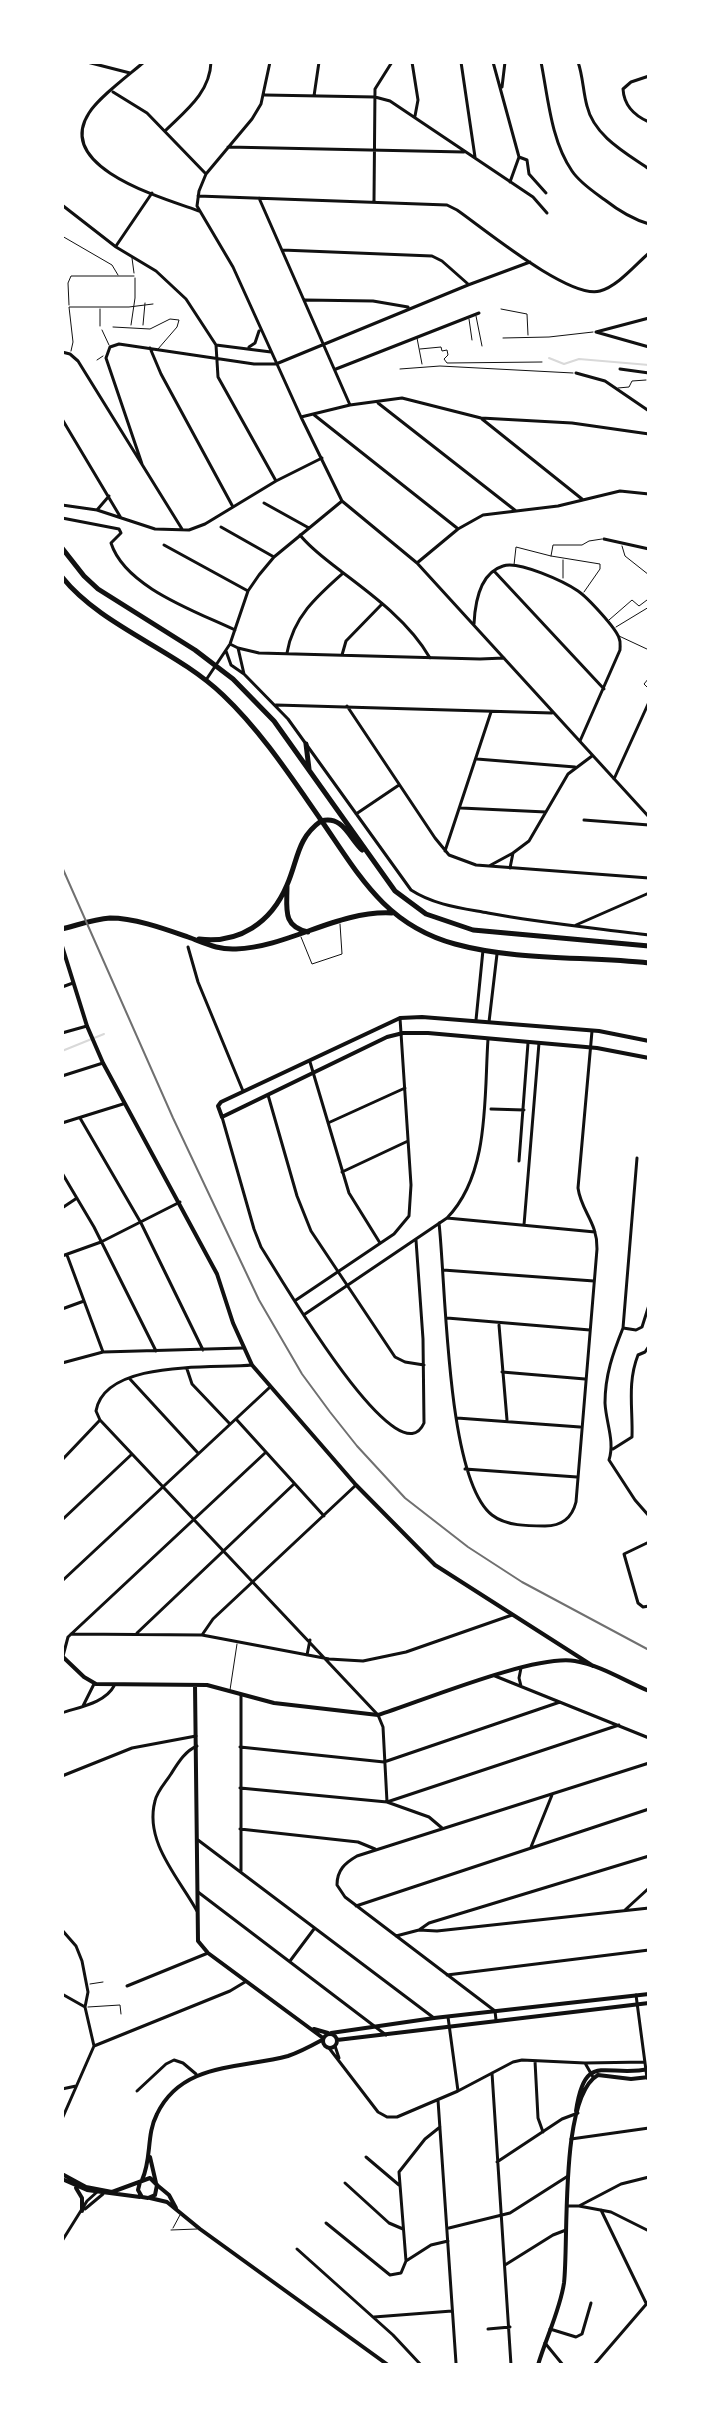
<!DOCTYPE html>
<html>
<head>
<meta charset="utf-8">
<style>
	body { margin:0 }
	#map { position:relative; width:711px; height:2427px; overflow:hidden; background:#fff; font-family:"Fira Sans",sans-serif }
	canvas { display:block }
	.frame { position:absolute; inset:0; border:64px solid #fff; pointer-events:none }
</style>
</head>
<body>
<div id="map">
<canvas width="711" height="2427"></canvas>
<div class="frame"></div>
</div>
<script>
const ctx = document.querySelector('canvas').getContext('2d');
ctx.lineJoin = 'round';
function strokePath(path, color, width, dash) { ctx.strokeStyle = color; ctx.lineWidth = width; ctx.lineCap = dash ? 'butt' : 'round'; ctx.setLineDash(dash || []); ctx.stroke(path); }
const stream = new Path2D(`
	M549,358L564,364L579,359L649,365
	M62,1051L104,1034`);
const service = new Path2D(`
	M62,236L112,265L118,275
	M132,258L134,273
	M69,305L68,283L71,276H134
	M501,309L527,314L528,335
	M476,316L482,346
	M469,319L472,340
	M131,325L135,298V278
	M143,325L145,303
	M100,326V309
	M113,327L150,329L170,319L179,320L177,327L158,349
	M102,330L109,345
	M62,338V347
	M417,338L422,364
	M503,338L549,337L593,332
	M420,349L441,347L442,351L447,350L448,355L444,359L447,363L542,362
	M71,351L73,342L69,307H129L153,304
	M97,360L103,356
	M400,369L440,366L573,373
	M618,388L629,387L632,381L646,380
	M622,546L625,556L649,575
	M551,556L553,545H582L589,541L602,539
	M563,560V578
	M514,565L516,547L551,556L600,564V569L584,592
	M609,620L632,600L639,606L647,600
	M616,627L649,607
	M619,636L649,650
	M649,678L644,684L649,689
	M301,937L312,964L342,954L340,924
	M230,1690L237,1644
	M90,1984L103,1982
	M88,2007L120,2005L121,2014
	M173,2228L180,2215
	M171,2230L197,2229`);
const minor = new Path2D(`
	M87,62L130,73
	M144,62C129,75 99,97 89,113C53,168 166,199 199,211
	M270,62L261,104L252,119L206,174L199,191L197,206L233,267L301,417L342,501L417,563L649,817
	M412,62L418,100L415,116
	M461,62L475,157
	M493,62L519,157L527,160L529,174L546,193
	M541,62C548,97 551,141 572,171C580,183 594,192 605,200C619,211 632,219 649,224
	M578,62C583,76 583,92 587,106C594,136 626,153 649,169
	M62,63L64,62
	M649,76L631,82L623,89C624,106 635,116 649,122
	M502,87L505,62
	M113,92L147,113L206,174
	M265,95L375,97L390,101L533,197L547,213
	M314,96L319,62
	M165,131C185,111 210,93 211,62
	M228,147L464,152
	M510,182L519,157
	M198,196L447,205L457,210C483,228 570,300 600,291C618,286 635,265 649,253
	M259,198L350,405
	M374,201L375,89L392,62
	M62,205L116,247L156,271L186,299L216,345L218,377L276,481
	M116,246L152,193
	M282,250L432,256L442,261L468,284
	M305,300L373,301L408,307
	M596,332L649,347
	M596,332L649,318
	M216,345L271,352
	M249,347L255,343L259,331
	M150,348L161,374L233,507
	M62,352L70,354L78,361L182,529
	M336,369L479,313
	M620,369L649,373
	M576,373L605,381L649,411
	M378,403L516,511
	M313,414L457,528
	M301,417L350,405L402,398L481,418L572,423L649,434
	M62,419L121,518
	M482,419L582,499
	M142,464L106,358L110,347L119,344L254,364H276L468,285L530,262
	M264,503L309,528
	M62,505L97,510L155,529L189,530L205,524L276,481L322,458
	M97,510L109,496
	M62,518L119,529L121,533L111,543C125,587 195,611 235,630
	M221,527L274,557
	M300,535C312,550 327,560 342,572C374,596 410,623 430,658
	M604,539L649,549
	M164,545L248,591
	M417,563L458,529L483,515L558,506L620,491L649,494
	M494,571L604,689
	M474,624C475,603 480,573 503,566C518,560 565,582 578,591C587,597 616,628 619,638C621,642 620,645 620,650L580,741
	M230,644L238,648L259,653L480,659L504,658
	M238,648L244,674
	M226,651L231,665L244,674L288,719L411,890C434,905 461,908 488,913C541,923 595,928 649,935
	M287,653C293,617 317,596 343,573
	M342,655L346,641L382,604
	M206,680L230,644L248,591L259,575L274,557L342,501
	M276,705L552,713
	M347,706L435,838L449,855L476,865L649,878
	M477,759L575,767
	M614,779L649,702
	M461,808L546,812
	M356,814L399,785
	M584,820L649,825
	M445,851L491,712
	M489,866L513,853L529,841L568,774L592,756
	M510,868L513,853
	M576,925L649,893
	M188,947L198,982L243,1091
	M62,987L73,983
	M476,1020L483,950
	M489,1022L497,954
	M62,1033L87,1026
	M310,1062L349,1193L380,1243
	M62,1076L103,1063
	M268,1095L297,1196L311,1231L395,1357L405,1362L424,1365
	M491,1109L524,1110
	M222,1117L254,1229L261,1247C275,1268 398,1483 424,1423L423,1339L416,1240
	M80,1118L141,1223L203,1350
	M62,1123L123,1104
	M328,1123L405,1088
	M637,1158L623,1328L636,1330L642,1327L649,1305
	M519,1161L528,1043
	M342,1172L408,1141
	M62,1173L94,1227L156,1351
	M62,1208L77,1198
	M447,1218L595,1232
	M439,1223C446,1284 446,1479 492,1515C506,1526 528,1526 545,1526C562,1526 572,1518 576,1502L597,1249C598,1223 581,1211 578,1188L592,1031
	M524,1225L539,1043
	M67,1255L103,1352
	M62,1256L101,1242L180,1202
	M443,1270L594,1281
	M296,1300L394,1234L409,1216L411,1185L400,1018
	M62,1309L84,1301
	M305,1314L447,1218C490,1174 484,1097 488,1039
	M447,1318L590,1330
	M499,1325L507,1420
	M623,1328C613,1353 605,1375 605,1403C606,1423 615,1441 609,1460L635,1500L649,1516
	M62,1363L103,1352L243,1348
	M187,1369L192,1384L230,1424
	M502,1372L585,1379
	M129,1378L198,1453
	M457,1418L580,1427
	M236,1419L324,1516
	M100,1420L378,1715L383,1727L387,1802L429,1817L442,1828
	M613,1449L632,1437C633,1409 627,1383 638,1355L645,1352L649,1346
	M62,1460L100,1420L96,1411C105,1359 213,1369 252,1365
	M465,1469L577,1477
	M62,1520L132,1454
	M649,1542L624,1554L638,1603L643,1607L649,1606
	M62,1581L269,1388
	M137,1633L294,1484
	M71,1634L202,1635L329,1659L363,1661L406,1652L512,1615
	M202,1635L213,1619L356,1485
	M307,1655L310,1640
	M63,1656L68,1637L265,1453
	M495,1676L649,1738
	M521,1686L519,1678L521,1668
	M241,1695V1871
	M83,1706L94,1684
	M62,1713C79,1707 105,1703 114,1686
	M197,1746C185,1751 178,1763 171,1774C166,1782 157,1791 155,1801C144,1842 179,1878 197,1911
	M240,1747L384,1762L560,1702
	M62,1776L132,1748L196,1736
	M240,1788L387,1802L619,1725
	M240,1829L358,1842L375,1849
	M198,1840L434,2018
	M531,1847L552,1795
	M198,1892L386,2035
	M356,1906L649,1809
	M625,1910L649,1888
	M62,1930L76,1946L82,1961L88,1992L85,2007L94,2046L62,2119
	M419,1930L429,1923L649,1856
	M396,1936L419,1930L437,1931L649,1908
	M290,1961L314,1929
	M447,1975L649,1950
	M127,1986L208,1953
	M62,1994L85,2007
	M636,1995L647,2078
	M448,2017L458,2091
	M496,2020L495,2011L345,1897L337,1885C337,1870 345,1863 357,1856L649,1763
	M94,2046L230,1991L245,1982
	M335,2046L339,2058
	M329,2048L378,2112L387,2117H397L458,2091L513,2062L522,2060L585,2063L593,2077
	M535,2061L538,2118L543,2132
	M585,2063L645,2062
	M492,2073L511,2365
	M62,2089L76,2086
	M137,2091L166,2064L174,2060L183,2063L196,2074
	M438,2100L456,2363
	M571,2139L649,2128
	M366,2157L399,2185
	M497,2162L562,2119L578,2113
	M345,2183L389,2223L403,2229
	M567,2206H579L621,2184L649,2177
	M579,2206L611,2212L649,2231
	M85,2209L103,2194
	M601,2210L646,2303
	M326,2223L390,2275L401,2273L406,2261L399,2172L425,2139L440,2127
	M449,2228L510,2213L568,2176
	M62,2241L87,2201L97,2192
	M297,2249L393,2335L421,2365
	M406,2261L431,2245L448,2241
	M505,2265L553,2235L566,2230
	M374,2317L452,2311
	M488,2329L510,2327
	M550,2329L576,2337L582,2334L591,2303
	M545,2343L563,2365
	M594,2365L649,2301`);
const tertiary = new Path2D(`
	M62,946L87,1026L103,1063L217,1274L233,1323L252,1365L356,1485L435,1565L593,1666
	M649,1041L599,1031L422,1017L400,1018L221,1102L218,1106L222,1117L387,1037L403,1033H428L597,1048L649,1058
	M62,1656L84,1677L96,1684L207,1685L274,1703L378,1715C422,1701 535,1654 575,1661C600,1665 625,1681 649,1691
	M195,1685L198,1941L208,1953L323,2038
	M314,2029L328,2033
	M576,2111C585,2050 605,2078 649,2069
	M157,2185L169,2195L176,2208
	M150,2198L167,2202L200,2229L388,2365
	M538,2365C546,2338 560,2310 564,2283C569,2241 559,2097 598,2075L631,2079L649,2077`);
const secondary = new Path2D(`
	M331,2033L434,2018L649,1994
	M323 2041a7 7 0 1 1 14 0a7 7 0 1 1-14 0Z
	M337,2040L649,2003
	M150,2157L156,2183
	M62,2174L86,2187L112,2192L150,2178L157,2185L155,2195L148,2198L142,2197L138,2190L140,2182
	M62,2179L87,2190L140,2197
	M142,2180C152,2159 146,2135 157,2114C182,2062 240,2069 288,2056C300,2052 311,2046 322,2040
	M76,2188L82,2198V2211`);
const primary = new Path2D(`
	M62,548L84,576L98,589L195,650L233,679L274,721L395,891L426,914L473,930L649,946
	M62,577C102,627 175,649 223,695C261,731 291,777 321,820C359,875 385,925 455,944C517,961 585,956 649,963
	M306,744L309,769
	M321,821C343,815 349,838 362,850
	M287,886C287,909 282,926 308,932
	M62,929C78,925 94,919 110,918C135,918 165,929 188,937C205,943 217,950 236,949C289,947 338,910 392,913
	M199,939C239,944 271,923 287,885C298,860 297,838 321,821`);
const rail = new Path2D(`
	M62,867L173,1118L259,1300L302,1374L330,1412L357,1446L405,1498L468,1547L522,1582L649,1650`);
strokePath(stream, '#d9d9d9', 2);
strokePath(service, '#111', 1);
strokePath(minor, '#111', 3);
strokePath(tertiary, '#111', 4);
strokePath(secondary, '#111', 4);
strokePath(primary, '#111', 5);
strokePath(rail, '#707070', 2);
</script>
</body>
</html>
